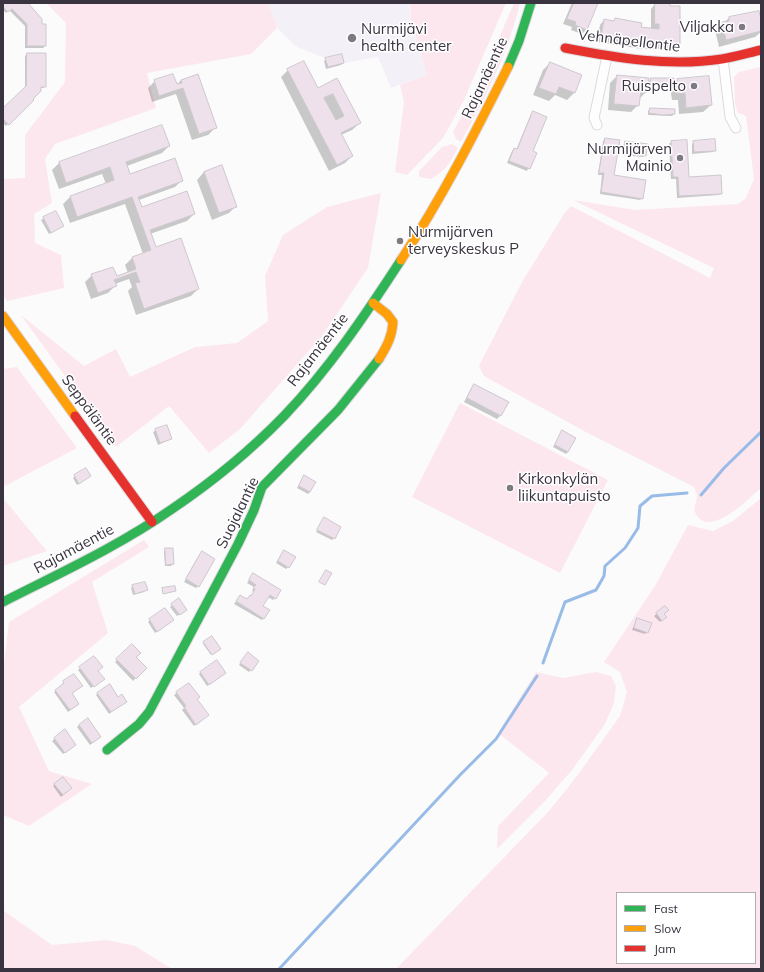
<!DOCTYPE html>
<html>
<head>
<meta charset="utf-8">
<style>
	body { margin:0 }
	#map { position:relative; width:764px; height:972px; overflow:hidden; background:#fbfbfb; font-family:Mulish,sans-serif }
	canvas { display:block }
	.frame { position:absolute; inset:0; border:4px solid #393440; pointer-events:none }
	.legend { position:absolute; left:616px; top:892px; width:140px; height:72px; box-sizing:border-box; background:#fff; border:1px solid #b0aeb3; margin:0; padding:5px 7px; list-style:none; font-size:12px; color:#393440 }
	.legend li { display:flex; align-items:center; gap:8px; height:20px }
	.legend b { width:20px; border:1px solid #b0aeb3 }
</style>
</head>
<body>
<div id="map">
<canvas width="764" height="972"></canvas>
<div class="frame"></div>
<ul class="legend">
<li><b style="height:5px;background:#30b455"></b>Fast</li>
<li><b style="height:5px;background:#ff9f0a"></b>Slow</li>
<li><b style="height:5px;background:#e5322d"></b>Jam</li>
</ul>
</div>
<script>
const ctx = document.querySelector('canvas').getContext('2d');
ctx.lineJoin = 'round';
function fillPath(path, color) { ctx.fillStyle = color; ctx.fill(path, 'evenodd'); }
function strokePath(path, color, width, dash) { ctx.strokeStyle = color; ctx.lineWidth = width; ctx.lineCap = dash ? 'butt' : 'round'; ctx.setLineDash(dash || []); ctx.stroke(path); }
function write(font, color, halo, rows, align = 'center') {
  ctx.font = font + ' Mulish,sans-serif'; ctx.lineWidth = 3; ctx.setLineDash([]); ctx.textBaseline = 'middle'; ctx.strokeStyle = halo; ctx.fillStyle = color; for (const [text, x, y, turn = 0] of rows) {
    ctx.save(); ctx.translate(x, y); ctx.rotate((+turn || 0) * Math.PI / 180); ctx.textAlign = isNaN(turn) ? turn : align; if (halo) ctx.strokeText(text, 0, 0); ctx.fillText(text, 0, 0); ctx.restore();
  }
}
const built = new Path2D(`
	M268,3H409L411,20L427,75L391,88L378,57L344,63L342,54L325,58L297,47L277,28Z`);
const green = new Path2D(`
	M46,3H268L277,28L251,54L147,73L156,108L55,144L45,159L52,203L34,214L35,243L61,255L64,288L7,301L3,295V179L25,178V135L65,82L66,23Z
	M407,3H506L464,100L443,138L407,175L395,172L404,102L400,85L427,75L411,20L410,5Z
	M514,3H520C508,53 486,97 461,142L456,139L453,132L484,73Z
	M761,67V488C749,498 710,539 696,514C692,509 697,502 697,496C697,493 695,490 694,487L586,432L484,376L479,366L522,282L564,214L571,206L710,278L714,268L573,200L635,210L738,204L746,198L754,179L746,116L738,113L735,104L734,77L739,72Z
	M452,144L458,148C449,164 447,169 431,179L419,177V171L422,168L442,147Z
	M381,193L368,268L322,336L240,429L209,453L169,406L116,447L21,315L84,366L116,349L130,377L195,347L237,343L268,321L265,276L283,235L327,207Z
	M17,367L77,448L3,487V369Z
	M460,403L608,480L560,573L412,497Z
	M3,498L47,551L3,566Z
	M761,498V969H396L549,811L577,776L620,716L627,692L620,672L604,662L655,586L688,525L713,531L733,521ZM617,893H755V963H617Z
	M144,540L149,547L92,582L108,633L19,707L49,771L92,784L29,826L3,815V672L9,622Z
	M536,672L563,678L596,672L611,676L616,686L614,703L605,724L572,770L544,802L497,849L498,826L549,773L498,733Z
	M3,910L52,945L107,940L135,946L172,969H3Z`);
const shadow = new Path2D(`
	M3,3H27L45,46L43,48H25V26L9,10L6,13L3,10Z
	M572,3H597L586,30L582,34L571,30L572,27L563,24Z
	M655,4L679,44L674,49H642L597,42L600,25L604,20L613,21L615,19L640,28L651,29V9Z
	M729,18L761,24V32L755,37L719,47L715,30Z
	M27,54L45,86L43,88H40L29,102L30,103L6,126L3,123V110L25,89V56Z
	M326,59L343,63L341,65L326,69L324,61Z
	M550,63L581,75L574,93L567,100L555,95L549,101L533,95L543,70Z
	M288,70L317,89L337,79L360,123L352,130L341,135L352,156L345,163L329,171L281,77Z
	M617,76L647,83L651,79H673L674,83L677,80L711,105L703,112L679,114L678,100H672L670,87L672,85L661,86L647,85L646,92L639,99L638,105L631,112L608,110L610,83Z
	M181,80L215,128L208,135L192,140L176,94L152,102L148,88L155,81L176,86Z
	M650,109L674,114L672,116L648,115V111Z
	M533,112L532,152L535,153L527,171L507,163L512,151L514,149L516,150L531,114Z
	M161,126L169,146L162,153L127,166L130,175L182,180L175,187L139,200L142,209L194,214L187,221L150,234L155,248L198,289L191,296L136,315L128,291L132,287L129,279L115,284V286L108,293L91,299L85,282L92,275L116,277L128,273L125,265L132,258L143,254L125,204L70,223L63,204L70,197L106,184L102,174L59,189L52,170L59,163Z
	M605,139L613,176L642,198L640,200L600,194L602,175H598L603,141Z
	M626,142L645,155L643,157L622,155L624,144Z
	M671,142L688,178L721,193L719,195L677,198L676,179H671L669,144Z
	M694,142L715,150L713,152L692,154V144Z
	M221,166L236,206L229,213L212,220L197,180L204,172Z
	M55,212L60,228L49,234L41,220Z
	M474,385L500,416L497,419L464,402L471,389Z
	M156,430L171,439L158,445L153,432Z
	M561,434L568,452L566,454L553,447Z
	M75,476H90L77,485L73,478Z
	M303,478L310,492L308,494L297,488Z
	M324,519L334,538L332,540L316,532Z
	M166,549L173,564L171,566H165L164,552Z
	M284,551L288,567L286,569L276,563Z
	M200,554L198,586L196,588L184,582Z
	M251,577L275,598L273,600L268,597L262,606L264,618L262,620L234,604L240,596L247,600L251,597L254,592L252,591L254,587L247,583Z
	M133,586L146,590L144,592L133,595L131,588Z
	M172,605L184,612L177,616L170,607Z
	M665,607L663,614L666,617L660,622L654,616Z
	M165,609L170,622L155,633L148,622Z
	M637,619L647,632L645,634L632,630Z
	M211,637L220,649L211,655L203,644Z
	M132,645L135,657L145,668L133,681L115,662Z
	M246,656L258,661L249,672L239,665Z
	M80,668L97,671L101,681L91,688L78,670Z
	M201,672L223,675L207,686L199,674Z
	M74,675L71,694L76,706L68,712L54,692L63,686L62,684L64,682Z
	M188,684L206,717L194,726L182,710L184,708L174,695Z
	M98,693L118,698L123,704L109,714L96,695Z
	M79,725L98,739L90,745L77,727Z
	M64,731L73,747L63,754L52,741Z
	M55,784L69,790L61,797L53,786Z`);
const stream = new Path2D(`
	M701,495L724,468L761,432
	M543,663L565,602L596,590L604,576L605,566L625,548L638,528L640,506L652,496L687,493
	M279,969L460,775L496,739L537,676`);
const building = new Path2D(`
	M3,3H28L42,19V24H46V46H27V24L12,9L8,12L3,7Z
	M574,3H598L587,30L575,25L576,22L567,19Z
	M655,3H670V6H680V44L648,45L601,37L604,19L614,21L615,18L642,23L641,27L659,29V24H655Z
	M759,11L761,19V31L726,40L722,22L729,21V17Z
	M27,53H46V87H41V91L33,99L34,100L9,125L3,119V108L26,86Z
	M342,54L344,63L328,67L325,58Z
	M304,61L318,88L337,78L361,123L341,133L353,156L337,165L287,69ZM333,94L344,116L336,120L324,98Z
	M550,62L582,75L575,93L559,87L556,94L539,88Z
	M173,74L177,84L182,83L181,80L198,74L217,128L199,134L183,88L159,96L154,80Z
	M617,75L649,78L647,92L641,91L639,106L614,104Z
	M709,76L712,105L686,108L685,93L678,94L677,79Z
	M651,78H674L675,83L663,85L650,83Z
	M650,108L675,109V114L663,115L649,113Z
	M533,111L547,117L533,151L537,153L530,169L509,161L514,148L517,149Z
	M162,125L170,146L126,162L130,174L175,158L183,181L138,197L142,207L187,191L195,214L150,230L156,247L181,238L199,289L144,309L135,283L140,282L136,272L114,280L117,286L98,293L91,274L113,267L117,276L136,269L132,257L151,250L132,197L77,217L70,196L114,180L110,167L66,183L59,162Z
	M605,138L620,140L614,175L646,180L643,199L601,192L604,173H599Z
	M715,139L716,151L694,152L693,141Z
	M687,140L689,177L721,175L722,194L679,196L678,177H673L671,141Z
	M625,141L648,144L646,156L624,153Z
	M222,165L237,207L219,213L204,172Z
	M56,211L64,226L51,233L43,217Z
	M474,384L509,402L501,416L467,398Z
	M167,425L172,439L160,443L155,429Z
	M562,430L576,438L568,452L555,445Z
	M86,468L91,476L79,484L74,475Z
	M304,475L316,482L310,492L299,486Z
	M324,517L341,527L335,539L317,530Z
	M165,548H173L174,564L166,565Z
	M284,550L296,557L289,568L278,561Z
	M202,551L215,559L199,587L186,579Z
	M326,570L332,573L325,585L319,582Z
	M253,573L281,590L276,599L270,595L263,606L270,610L264,619L236,601L240,595L247,599L250,595L251,596L255,589L253,588L256,585L249,580Z
	M145,582L148,590L135,594L132,585Z
	M175,586L176,591L163,594L162,588Z
	M179,598L187,610L180,615L171,604Z
	M665,606L669,610L664,614L667,617L662,621L656,613Z
	M165,608L174,620L157,632L149,619Z
	M637,618L652,623L648,633L634,628Z
	M212,636L221,649L212,655L203,642Z
	M132,644L141,653L136,657L147,668L136,679L116,659Z
	M248,652L259,661L252,671L240,663Z
	M94,656L103,667L98,671L105,679L94,687L79,667Z
	M217,660L226,673L209,685L200,672Z
	M74,674L83,686L72,693L79,704L70,710L55,690L64,683L63,681Z
	M189,683L200,697L197,699L209,715L196,725L184,707L186,706L176,692Z
	M110,684L118,697L122,694L127,702L111,712L97,693Z
	M88,718L101,737L92,743L79,725Z
	M65,729L76,745L65,753L54,738Z
	M63,777L72,788L63,795L54,784Z`);
const street = new Path2D(`
	M723,59L730,117L736,128
	M597,125L594,118L607,56`);
const fast = new Path2D(`
	M508,67L519,41L531,3
	M3,602C60,573 119,546 172,509C212,482 250,451 284,416C329,369 366,314 401,260
	M107,750L139,724L149,712L238,544L254,510L262,487L338,410L379,359`);
const slow = new Path2D(`
	M401,260C442,198 475,133 508,67
	M373,303L387,314L393,322C392,337 387,346 379,359
	M3,316L75,416`);
const jam = new Path2D(`
	M565,48C617,58 670,67 722,59C735,57 748,53 761,50
	M75,416L152,522`);
const markers = [
	[742,27,4,"#7d7a81"],
	[352,38,5,"#7d7a81"],
	[694,86,4,"#7d7a81"],
	[680,158,4,"#7d7a81"],
	[400,241,4,"#7d7a81"],
	[510,488,4,"#7d7a81"]
];
const poiNames = [
	["Viljakka",734,27],
	["Nurmijävi",361,29,"left"],
	["health center",361,46,"left"],
	["Ruispelto",686,86],
	["Nurmijärven",672,149],
	["Mainio",672,166],
	["Nurmijärven",408,232,"left"],
	["terveyskeskus P",408,249,"left"],
	["Kirkonkylän",518,479,"left"],
	["liikuntapuisto",518,496,"left"]
];
const streetNames = [
	["Vehnäpellontie",629,41,7],
	["Rajamäentie",485,78,-65],
	["Rajamäentie",318,350,-52],
	["Seppäläntie",89,410,54],
	["Suojalantie",238,513,-64],
	["Rajamäentie",74,549,-28]
];
fillPath(built, '#f4f0f8');
fillPath(green, '#fde7ee');
fillPath(shadow, '#0003');
strokePath(stream, '#98bbe8', 3);
fillPath(building, '#eee1ec');
strokePath(building, '#cdc8cd', 1);
strokePath(street, '#ddd9e0', 11);
strokePath(fast, '#ddd9e0', 11);
strokePath(slow, '#ddd9e0', 11);
strokePath(jam, '#ddd9e0', 11);
strokePath(street, '#fefefe', 9);
strokePath(fast, '#30b455', 9);
strokePath(slow, '#ff9f0a', 9);
strokePath(jam, '#e5322d', 9);
for (const [x, y, r, color] of markers) { const dot = new Path2D(); dot.arc(x, y, r, 0, 2 * Math.PI); ctx.fillStyle = color; ctx.fill(dot); strokePath(dot, '#fff', 1.5); }
write('15px', '#393440', '#fff', poiNames, 'right');
write('15px', '#393440', '#fff', streetNames);
</script>
</body>
</html>
